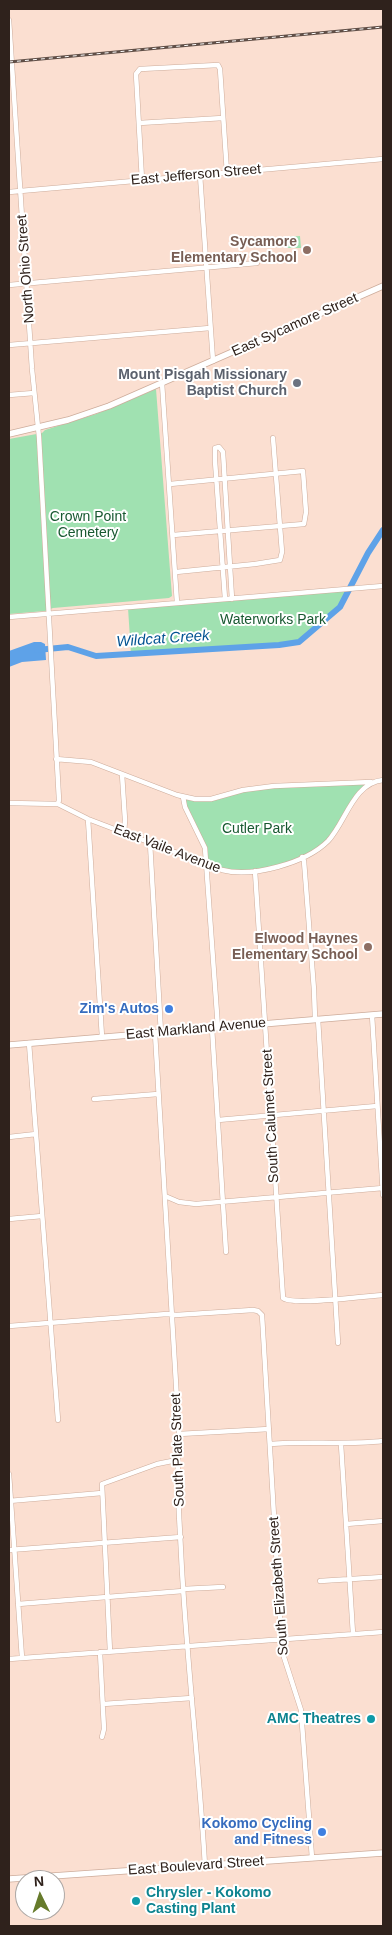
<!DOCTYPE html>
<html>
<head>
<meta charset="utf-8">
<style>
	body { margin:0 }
	#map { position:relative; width:392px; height:1935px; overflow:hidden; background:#fbdfd1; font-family:Helvetica,sans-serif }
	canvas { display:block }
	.frame { position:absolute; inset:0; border:10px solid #2f221c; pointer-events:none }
	.north { position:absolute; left:15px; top:1870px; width:50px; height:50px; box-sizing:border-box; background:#fff; border:1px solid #aca7a4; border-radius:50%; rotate:356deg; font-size:14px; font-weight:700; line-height:20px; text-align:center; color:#2f221c }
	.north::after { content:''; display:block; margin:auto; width:18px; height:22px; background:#667b2b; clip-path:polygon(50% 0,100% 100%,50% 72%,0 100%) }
</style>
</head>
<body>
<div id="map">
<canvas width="392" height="1935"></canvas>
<div class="frame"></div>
<div class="north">N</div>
</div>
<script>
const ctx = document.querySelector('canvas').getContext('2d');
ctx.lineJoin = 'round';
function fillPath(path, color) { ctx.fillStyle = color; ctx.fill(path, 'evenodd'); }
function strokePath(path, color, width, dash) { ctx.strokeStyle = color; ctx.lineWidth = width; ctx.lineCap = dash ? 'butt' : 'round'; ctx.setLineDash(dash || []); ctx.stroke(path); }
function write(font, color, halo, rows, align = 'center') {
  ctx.font = font + ' Helvetica,sans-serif'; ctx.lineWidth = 4; ctx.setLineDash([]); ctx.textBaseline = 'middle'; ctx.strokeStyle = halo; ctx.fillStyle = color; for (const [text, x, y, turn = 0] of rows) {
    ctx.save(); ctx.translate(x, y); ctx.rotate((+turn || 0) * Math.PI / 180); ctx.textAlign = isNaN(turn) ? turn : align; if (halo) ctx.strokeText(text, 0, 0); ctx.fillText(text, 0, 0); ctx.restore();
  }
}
const green = new Path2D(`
	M300,236L301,248H287L286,237Z
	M156,389L172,596L169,598L53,608L45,611L9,614V439L42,433L45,430L96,414Z
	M350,589L340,607L299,642L279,645L131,654L128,608Z
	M364,782L367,785L328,840L314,851L280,866L235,873L206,864L205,848L183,797L204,799L259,787Z`);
const water = new Path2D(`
	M34,642H41L45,644L46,660L22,662L9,667V651Z`);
const river = new Path2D(`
	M37,650L68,647L96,656L279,645L299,642L340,607L368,553L383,530`);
const minor = new Path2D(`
	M9,20L32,369L39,437L59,800L58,804
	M139,123L223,118
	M200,175L213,361
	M142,180L136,74L140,69L218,65L220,69L227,173
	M9,192L383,159
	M9,285L257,263
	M9,345L210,328
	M162,383L177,603
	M9,395L34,393
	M170,484L303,471L306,512L304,524L173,535
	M176,572L255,564L280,560L282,552L273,438
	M225,599L215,461V448L219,447L223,452L232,599
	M9,617L383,586
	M56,759L91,762L177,795L195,799H211L243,790L274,786L371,782
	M122,774L125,820L124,833
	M183,797L185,807L205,848L218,1028
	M9,803L58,804L88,819L222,870C252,878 306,863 328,841C346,822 353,783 383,780
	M88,819L102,1037
	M150,843L161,1033
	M302,857L304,861L314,990L315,1019
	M255,871L283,1298C292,1306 367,1296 383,1295
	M372,1015L383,1195
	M318,1019L338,1343
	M212,1028L226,1252
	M155,1033L179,1434C176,1473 179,1513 181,1552C186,1657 199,1761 205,1866
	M29,1043L58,1420
	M94,1099L158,1094
	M218,1120L377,1106
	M9,1137L36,1134
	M165,1196L179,1202L196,1204L383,1188
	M9,1219L42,1216
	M9,1326L167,1314L176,1315L253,1310L258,1311L262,1315L282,1651L301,1710L312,1858
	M179,1434L269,1429
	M270,1444C308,1441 346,1445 383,1441
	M341,1444L353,1634
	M9,1474L22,1658
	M9,1501L102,1493
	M346,1524L383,1521
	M9,1550L181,1537
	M320,1581L383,1577
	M183,1589L223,1587
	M18,1604L183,1591
	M100,1652L104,1729L102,1737
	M110,1652L102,1484L157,1464L177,1460
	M9,1659L383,1632
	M103,1704L192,1698`);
const major = new Path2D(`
	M9,434L68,420L109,406L383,286
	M9,1045L383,1014
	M9,1879L383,1853`);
const rail = new Path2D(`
	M9,62L383,27`);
const markers = [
	[307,250,5,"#8d6e63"],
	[297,383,5,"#6b7280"],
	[368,947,5,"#8d6e63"],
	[169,1009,5,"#3f7fe0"],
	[371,1719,5,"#0f9aa8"],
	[322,1832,5,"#3f7fe0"],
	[136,1901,5,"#0f9aa8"]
];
const streetNames = [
	["East Jefferson Street",196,175,-5],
	["North Ohio Street",26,269,-94],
	["East Sycamore Street",295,325,-24],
	["East Vaile Avenue",167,849,21],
	["East Markland Avenue",196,1029,-5],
	["South Calumet Street",271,1116,-93],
	["South Plate Street",178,1450,-92],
	["South Elizabeth Street",279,1586,-94],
	["East Boulevard Street",196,1866,-4]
];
const educationNames = [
	["Sycamore",297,242],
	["Elementary School",297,258],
	["Elwood Haynes",358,939],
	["Elementary School",358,955]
];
const worshipNames = [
	["Mount Pisgah Missionary",287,375],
	["Baptist Church",287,391]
];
const parkNames = [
	["Crown Point",88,517],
	["Cemetery",88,533],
	["Waterworks Park",273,620],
	["Cutler Park",257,829]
];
const shopNames = [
	["Zim's Autos",159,1009],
	["Kokomo Cycling",312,1824],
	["and Fitness",312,1840]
];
const cultureNames = [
	["AMC Theatres",361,1719],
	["Chrysler - Kokomo",146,1893,"left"],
	["Casting Plant",146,1909,"left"]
];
const waterNames = [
	["Wildcat Creek",163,639,-4]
];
fillPath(green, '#a0e1b1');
fillPath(water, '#5ea2e8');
strokePath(river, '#5ea2e8', 6);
strokePath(minor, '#cdac9b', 5.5);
strokePath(major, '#cdac9b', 7);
strokePath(minor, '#fff', 4.5);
strokePath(major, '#fff', 5.5);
strokePath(rail, '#5f4e46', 3);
strokePath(rail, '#fff', 1, [4]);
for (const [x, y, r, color] of markers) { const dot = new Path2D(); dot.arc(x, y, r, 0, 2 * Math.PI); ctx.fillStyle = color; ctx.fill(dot); strokePath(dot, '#fff', 2); }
write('14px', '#2f221c', '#fff', streetNames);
write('bold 14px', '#785e54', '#fff', educationNames, 'right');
write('bold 14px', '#5b616d', '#fff', worshipNames, 'right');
write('14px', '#175830', '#fff', parkNames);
write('bold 14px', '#366cbe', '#fff', shopNames, 'right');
write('bold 14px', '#0d838f', '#fff', cultureNames, 'right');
write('italic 15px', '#035392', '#fff', waterNames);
</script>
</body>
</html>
